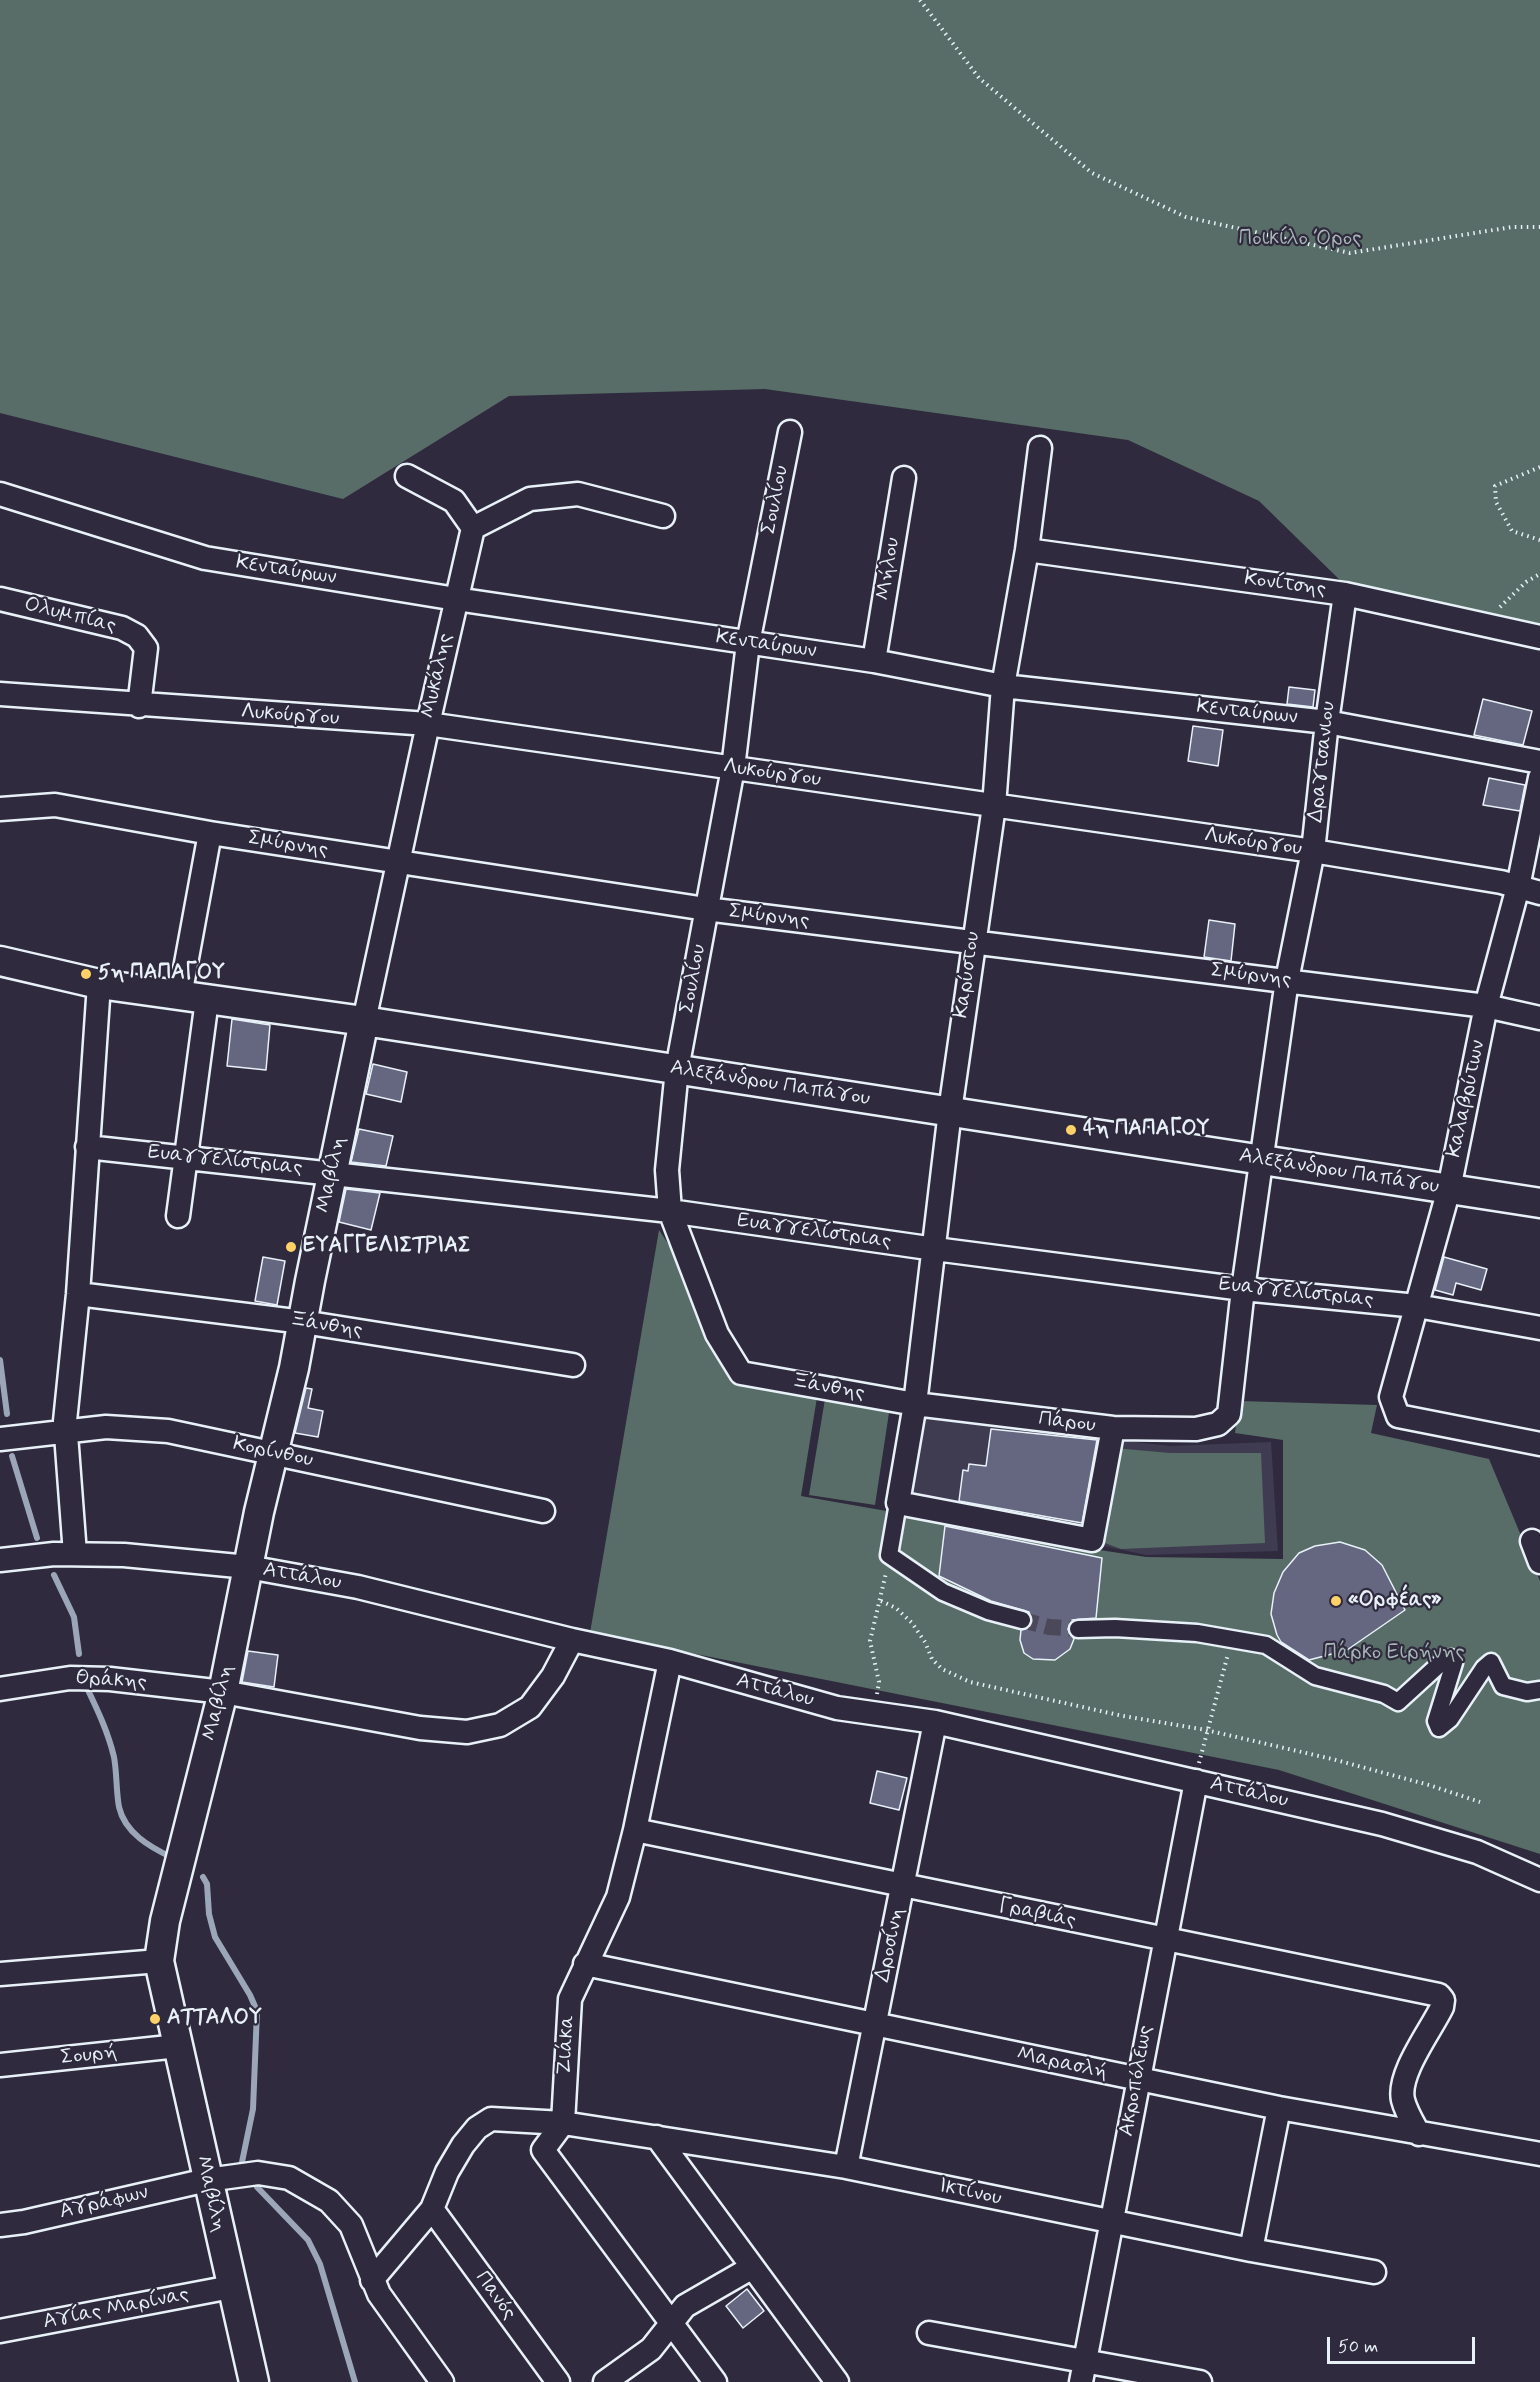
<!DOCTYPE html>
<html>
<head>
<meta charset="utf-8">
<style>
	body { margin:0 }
	#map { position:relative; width:1540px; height:2382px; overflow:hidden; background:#2f2a3d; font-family:Mynerve,sans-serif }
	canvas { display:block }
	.scale { position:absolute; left:1327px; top:2337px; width:148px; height:27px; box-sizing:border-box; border:3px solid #e8f1f8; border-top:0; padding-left:8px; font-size:18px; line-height:21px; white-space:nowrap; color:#e8f1f8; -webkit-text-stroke:4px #2f2a3d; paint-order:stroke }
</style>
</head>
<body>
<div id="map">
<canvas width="1540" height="2382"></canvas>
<div class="scale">50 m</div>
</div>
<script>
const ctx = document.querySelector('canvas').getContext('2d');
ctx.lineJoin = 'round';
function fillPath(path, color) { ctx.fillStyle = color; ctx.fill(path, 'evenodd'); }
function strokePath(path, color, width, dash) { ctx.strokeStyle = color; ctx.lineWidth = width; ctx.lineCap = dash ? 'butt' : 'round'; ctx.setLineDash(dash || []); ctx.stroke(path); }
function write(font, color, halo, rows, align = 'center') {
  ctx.font = font + ' Mynerve,sans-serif'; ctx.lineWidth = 4.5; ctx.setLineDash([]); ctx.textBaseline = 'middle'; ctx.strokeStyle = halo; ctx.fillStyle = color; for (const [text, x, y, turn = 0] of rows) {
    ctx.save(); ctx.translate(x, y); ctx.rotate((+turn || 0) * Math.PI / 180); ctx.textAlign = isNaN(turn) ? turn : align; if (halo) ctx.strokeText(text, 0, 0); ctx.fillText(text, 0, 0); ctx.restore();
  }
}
const built = new Path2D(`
	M922,1408L1106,1439L1171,1446L1271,1442L1278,1551L1146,1555L906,1504Z`);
const green = new Path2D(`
	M0,0H1540V630L1345,585L1259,501L1128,440L765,389L509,396L343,499L0,413Z
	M659,1230L754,1374L819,1385L801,1496L898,1513L993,1534L1146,1557L1283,1559V1440L1235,1433L1239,1401L1377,1405L1371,1433L1489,1459L1540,1581V1854L1279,1770L590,1633Z
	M827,1387L892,1393L875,1505L809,1495Z
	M1114,1448L1170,1453H1261L1265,1543L1121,1549L1102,1542Z`);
const stream = new Path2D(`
	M0,1360L7,1414
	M12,1456L37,1538
	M54,1575L74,1617L79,1654
	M87,1688C98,1711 108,1732 114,1757C117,1773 116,1791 119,1807C125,1833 150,1847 171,1857
	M203,1877L207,1884L209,1914L215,1937L250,1995L257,2011L253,2109L242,2162
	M257,2187L308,2240L320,2264L355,2382`);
const building = new Path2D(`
	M1289,687L1315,690L1313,707L1287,704Z
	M1483,699L1532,711L1523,745L1474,735Z
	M1193,726L1223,730L1218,766L1188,761Z
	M1489,778L1525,785L1520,811L1483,805Z
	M1209,920L1235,924L1231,961L1204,957Z
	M232,1019L270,1025L266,1070L227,1066Z
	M373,1064L407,1072L401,1102L366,1094Z
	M359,1129L393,1136L386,1166L351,1162Z
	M346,1189L380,1193L371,1230L339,1222Z
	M263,1257L285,1261L277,1305L255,1301Z
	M1444,1257L1487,1269L1481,1290L1456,1283L1453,1295L1435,1290Z
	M306,1388L312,1389L308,1408L323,1411L318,1437L295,1433Z
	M991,1429L1097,1440L1082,1523L959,1501L963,1470L968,1471L969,1464L986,1466Z
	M945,1526L1102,1558L1096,1618L1072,1620L1068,1629L1074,1639L1070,1649L1055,1660L1033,1659L1024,1653L1020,1640L1021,1630L1029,1628L1032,1623L1029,1612L991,1601L939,1576Z
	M1340,1542L1365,1550L1382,1565L1405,1610L1347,1650L1309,1660L1281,1642L1277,1635L1271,1614L1274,1593L1283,1572L1299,1553L1315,1546Z
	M248,1651L278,1655L274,1687L242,1682Z
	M877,1771L907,1778L899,1810L870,1803Z
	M747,2289L764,2311L743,2328L726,2306Z`);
const pedestrianTunnel = new Path2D(`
	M1022,1620L1049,1627L1078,1629`);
const path = new Path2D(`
	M920,0L979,78L1092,173L1186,217L1350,253L1512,227H1540
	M1540,467L1495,486L1496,502L1512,531L1540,540
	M1500,607L1526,582L1540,574
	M881,1601L896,1608L912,1623L925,1642L932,1659L942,1669L970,1682L1123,1716L1206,1730L1332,1759L1429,1785L1480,1802
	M877,1694L879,1682L870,1641L886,1573
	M1199,1763L1228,1654`);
const pedestrian = new Path2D(`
	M898,1503L889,1555L943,1592L988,1611L1022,1620
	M1078,1629L1115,1628L1197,1633L1266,1645L1315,1676L1384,1694L1398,1702L1444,1660L1451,1658L1454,1663L1436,1721L1439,1728L1450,1719L1484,1668L1491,1662L1503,1686L1527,1692L1540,1690`);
const minor = new Path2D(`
	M790,432L748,643L733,768L677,1069L667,1170L670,1211L717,1334L741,1373L915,1404L1113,1428L1196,1429L1218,1424L1229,1414L1243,1289L1287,980L1313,851L1327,722L1345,594
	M1040,448L1027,550L1003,686L994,806L950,1111L915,1404L898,1503L1092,1540L1113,1428
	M407,476L454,501L473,528
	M0,494L205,558L456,599L874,661L1003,686L1327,722L1540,762
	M1027,550L1345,594L1540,637
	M0,599L122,628L137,636L146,648L139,706
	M874,661L904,478
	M0,694L428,724L1313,851L1501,882L1540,893
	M1540,778L1518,887L1486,1006L1449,1189L1391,1397L1398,1416L1540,1444
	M0,809L55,805L210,833L706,909L1486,1006L1540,1018
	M180,996L210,833
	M364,1021L428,724L473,528L530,499L578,494L663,516
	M87,1147L670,1211L935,1249L1243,1289L1417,1306L1540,1328
	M178,1216L207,1000
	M78,1294L303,1322L573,1365
	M0,1439L106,1427L168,1431L543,1511
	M1532,1541L1540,1562
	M75,1554L65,1421L78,1294L99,984
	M0,1560L54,1554L124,1555L248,1567L358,1587L572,1640L670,1661L837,1708L935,1722L1382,1824L1477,1852L1540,1880
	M670,1661L635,1830L618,1897L570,1999L563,2123L543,2150L715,2382
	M0,1689L70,1678L110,1679L223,1692L420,1728L467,1732L500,1725L530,1707L553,1676L572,1640
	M635,1830L1439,1995L1443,2000L1442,2007C1431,2030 1397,2074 1403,2100C1406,2112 1413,2123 1419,2134
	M585,1964L1279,2108L1540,2154
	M0,1974L159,1961
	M0,2065L178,2046
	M657,2137L837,2382
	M846,2167L935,1722
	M432,2209L558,2382
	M0,2225L24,2222L207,2180L258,2173L289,2178L329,2201L351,2225L379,2294L442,2382
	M1251,2250L1279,2108
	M372,2280L432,2209L447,2172L463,2145L477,2128L491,2119L563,2123L846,2167L1251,2250L1374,2272
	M0,2331L231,2287
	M929,2333L1200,2382
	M605,2382L651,2349L685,2306L751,2268
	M1081,2382L1196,1781`);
const tertiary = new Path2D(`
	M0,961L99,984L364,1021L1540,1203
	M254,2382L159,1961L165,1921L223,1692L259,1512L294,1368L310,1281L364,1021`);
const markers = [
	[86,974,6,"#ffd166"],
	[1071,1130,6,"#ffd166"],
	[291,1247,6,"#ffd166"],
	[1336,1601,6,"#ffd166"],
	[155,2019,6,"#ffd166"]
];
const parkNames = [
	["Ποικίλο Όρος",1300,240],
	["Πάρκο Ειρήνης",1394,1654]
];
const streetNames = [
	["Σουλίου",776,500,-79],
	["Μήλου",889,569,-81],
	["Κενταύρων",286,571,9],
	["Κονίτσης",1285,585,8],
	["Ολυμπίας",70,616,14],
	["Κενταύρων",766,645,8],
	["Μυκάλης",438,676,-78],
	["Κενταύρων",1247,713,6],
	["Λυκούργου",290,716,4],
	["Δραγτσανιου",1323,762,-84],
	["Λυκούργου",772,774,8],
	["Λυκούργου",1253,843,8],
	["Σμύρνης",288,845,9],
	["Σμύρνης",769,917,7],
	["Καρύστου",968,975,-82],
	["Σμύρνης",1251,976,7],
	["Σουλίου",694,979,-80],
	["Αλεξάνδρου Παπάγου",770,1084,9],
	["Καλαβρύτων",1467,1099,-78],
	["Ευαγγελίστριας",225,1161,6],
	["Αλεξάνδρου Παπάγου",1339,1172,9],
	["Μαβίλη",332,1175,-78],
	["Ευαγγελίστριας",814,1232,8],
	["Ευαγγελίστριας",1296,1293,6],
	["Ξάνθης",326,1326,9],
	["Ξάνθης",828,1388,10],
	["Πάρου",1067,1423,7],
	["Κορίνθου",273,1453,12],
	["Αττάλου",302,1577,10],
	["Θράκης",111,1681,4],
	["Αττάλου",775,1691,15],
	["Μαβίλη",219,1703,-77],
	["Αττάλου",1249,1793,13],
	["Γραβιάς",1037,1914,12],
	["Δροσίνη",891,1945,-78],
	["Ζιάκα",567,2045,-87],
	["Σουρή",89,2056,-6],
	["Μαρασλή",1062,2064,12],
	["Ακροπόλεως",1137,2081,-80],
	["Ικτίνου",970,2193,12],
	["Μαβίλη",210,2194,77],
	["Αγράφων",104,2203,-13],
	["Πανός",495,2296,54],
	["Αγίας Μαρίνας",116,2309,-11]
];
const poiNames = [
	["5η ΠΑΠΑΓΟΥ",98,974],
	["4η ΠΑΠΑΓΟΥ",1083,1130],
	["ΕΥΑΓΓΕΛΙΣΤΡΙΑΣ",303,1247],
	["«Ορφέας»",1348,1601],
	["ΑΤΤΑΛΟΥ",167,2019]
];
fillPath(built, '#3f3c51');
fillPath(green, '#586d67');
strokePath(stream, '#9ba7b8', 6);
fillPath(building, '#656680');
strokePath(building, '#e8f1f8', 1.5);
strokePath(pedestrianTunnel, '#4b4859', 16, [16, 8]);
strokePath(pedestrian, '#e8f1f8', 21);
strokePath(minor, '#e8f1f8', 27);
strokePath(tertiary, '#e8f1f8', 33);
strokePath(path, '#e8f1f8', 4, [1.5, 4.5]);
strokePath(pedestrian, '#2f2a3d', 16);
strokePath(minor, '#2f2a3d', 22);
strokePath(tertiary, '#2f2a3d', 28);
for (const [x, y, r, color] of markers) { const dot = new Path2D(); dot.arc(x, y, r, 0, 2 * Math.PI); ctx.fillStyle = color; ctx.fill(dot); strokePath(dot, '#2f2a3d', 2); }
write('21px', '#a7b6b7', '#2f2a3d', parkNames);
write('21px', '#e8f1f8', '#2f2a3d', streetNames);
write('bold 21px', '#e8f1f8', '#2f2a3d', poiNames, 'left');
</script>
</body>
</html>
